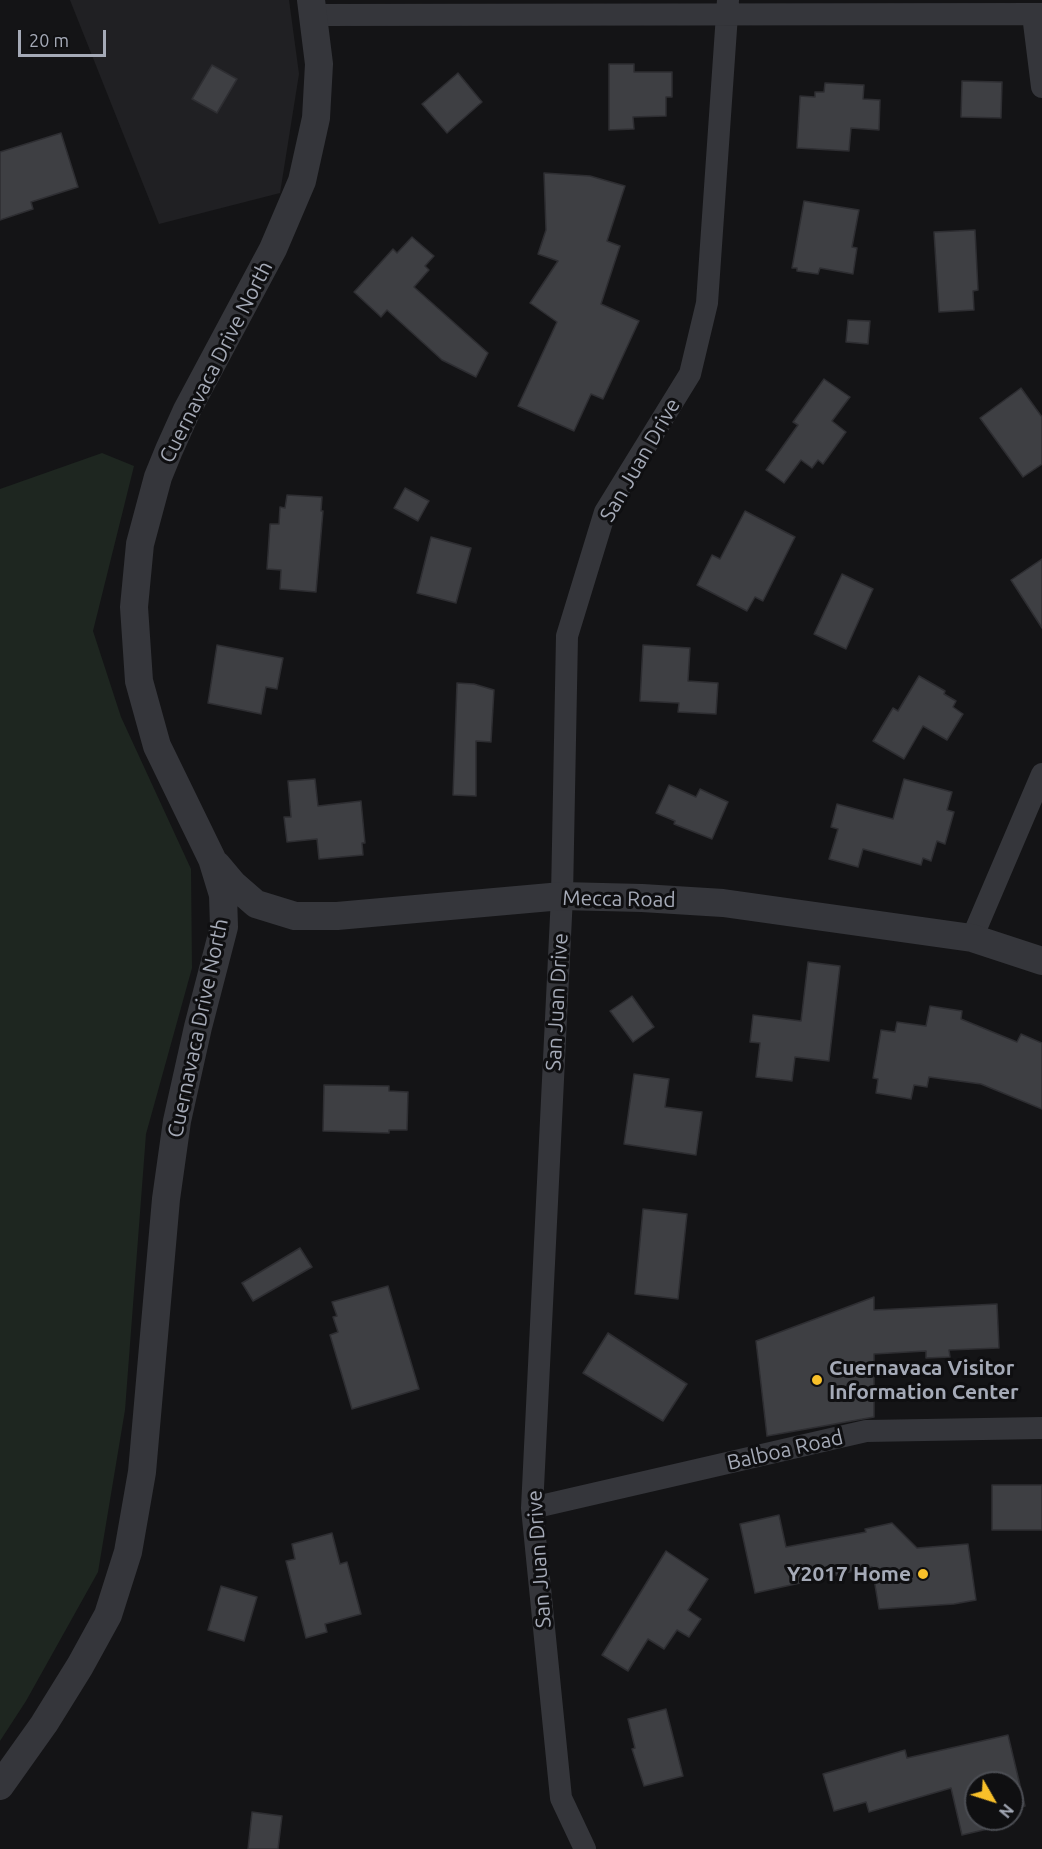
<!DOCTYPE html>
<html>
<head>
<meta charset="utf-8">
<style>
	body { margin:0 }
	#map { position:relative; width:1042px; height:1849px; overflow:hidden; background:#141416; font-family:Ubuntu,sans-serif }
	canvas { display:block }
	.north { position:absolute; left:964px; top:1771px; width:60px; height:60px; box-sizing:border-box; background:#0f0f11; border:2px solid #4b4d53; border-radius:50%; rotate:129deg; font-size:16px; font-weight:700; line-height:24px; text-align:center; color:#a5aab7 }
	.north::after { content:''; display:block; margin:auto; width:21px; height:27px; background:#f8c02a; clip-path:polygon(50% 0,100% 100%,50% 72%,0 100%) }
	.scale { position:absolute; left:18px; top:30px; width:88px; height:27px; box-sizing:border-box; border:3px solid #a5aab7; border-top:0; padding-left:8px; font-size:18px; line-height:21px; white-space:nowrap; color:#a5aab7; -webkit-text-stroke:4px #0f0f11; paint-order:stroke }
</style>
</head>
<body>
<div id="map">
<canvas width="1042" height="1849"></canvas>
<div class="north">N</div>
<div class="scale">20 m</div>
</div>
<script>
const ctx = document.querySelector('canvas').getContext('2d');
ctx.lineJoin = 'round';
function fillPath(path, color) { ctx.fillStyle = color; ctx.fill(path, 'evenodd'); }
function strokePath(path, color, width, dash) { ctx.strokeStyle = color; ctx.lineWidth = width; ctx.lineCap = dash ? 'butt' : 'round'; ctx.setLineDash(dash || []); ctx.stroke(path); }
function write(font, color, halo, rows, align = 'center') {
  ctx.font = font + ' Ubuntu,sans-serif'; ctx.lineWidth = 6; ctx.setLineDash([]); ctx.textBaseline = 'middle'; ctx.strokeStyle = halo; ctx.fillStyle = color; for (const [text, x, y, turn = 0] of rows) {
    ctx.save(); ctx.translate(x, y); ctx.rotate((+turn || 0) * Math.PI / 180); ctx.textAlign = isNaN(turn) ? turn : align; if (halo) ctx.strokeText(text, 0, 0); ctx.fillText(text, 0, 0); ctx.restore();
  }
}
const built = new Path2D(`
	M70,0H289L299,74L280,193L159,224Z`);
const green = new Path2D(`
	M102,453L134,466L93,631L121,717L191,869L192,968L146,1134L125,1410L98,1572L26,1701L0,1741V489Z`);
const building = new Path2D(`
	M609,64H634V72H672V97H666V116L633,117L634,129L609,130Z
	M212,65L237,79L217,113L192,99Z
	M458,73L482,102L447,133L422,104Z
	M962,81L1002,82L1001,118L961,117Z
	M825,83L864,85L863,99L880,100L879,130L851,128L849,151L797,148L800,96L815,97V92H824Z
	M61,133L78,187L31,202L33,209L0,220V152Z
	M544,173L590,176L625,186L607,241L620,246L601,304L639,321L603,399L591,394L574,431L518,406L557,322L530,303L558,261L538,254L546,230Z
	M804,201L859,210L852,247L857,248L853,274L820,268L818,274L797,271V268H792Z
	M975,230L978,290L973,291L974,310L939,312L934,232Z
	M412,237L434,256L425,266L429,270L414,287L488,353L476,377L442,360L387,310L381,317L354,292L393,249L397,253Z
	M848,320L870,321L868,344L846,342Z
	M824,379L850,397L832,421L846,432L823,464L818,460L812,468L801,460L784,483L766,470L798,425L793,422Z
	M1021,388L1042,417V464L1023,477L980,418Z
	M405,488L429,501L418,521L394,508Z
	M287,495L322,497L321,511H323L316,592L280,589L281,570L267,569L270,524H279L280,507L285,508Z
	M745,511L795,537L763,601L755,597L747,611L697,585L712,555L720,559Z
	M431,537L471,548L456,603L417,593Z
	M1042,559V628L1011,580Z
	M842,574L873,589L846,649L814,634Z
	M217,645L283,658L277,689L266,687L261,714L208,703Z
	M643,645L690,648L688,681L718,683L716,714L678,712L679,703L640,701Z
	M919,676L945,691L944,694L956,701L953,707L963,714L947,740L923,726L904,759L873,741L893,708L898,711Z
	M457,683L474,684L494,690L491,742L476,741V796L453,795Z
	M315,779L318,806L361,801L365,843H362L363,855L319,859L317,839L287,842L284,817H291L288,781Z
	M904,779L952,792L947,810L954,812L945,844L937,841L931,861L923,858L921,865L863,849L858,867L829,859L838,829L831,827L837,804L893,819Z
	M669,785L696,797L700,789L728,802L712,839L674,824L675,821L656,813Z
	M808,962L840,966L829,1061L795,1057L792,1081L756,1077L760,1043L750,1042L753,1015L801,1021Z
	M632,996L654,1027L633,1042L610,1011Z
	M930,1006L962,1011L961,1019L1017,1042L1021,1034L1042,1043V1109L981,1084L929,1077L927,1087L914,1085L911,1099L876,1093L878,1079L873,1078L881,1030L895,1032L897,1022L926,1026Z
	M634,1074L669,1079L665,1107L702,1112L696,1155L624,1144Z
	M324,1085L389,1086V1091L408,1092L407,1130H389V1133L323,1131Z
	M643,1209L687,1214L678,1299L635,1294Z
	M300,1248L312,1267L253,1301L242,1283Z
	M388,1286L419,1389L352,1409L330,1335L338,1332L333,1317L337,1316L332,1302Z
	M874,1297V1310L997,1304L999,1348L949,1350L950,1357L926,1358V1351L874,1354V1417L767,1436L756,1341Z
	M608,1333L687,1384L663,1421L583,1373Z
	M992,1485H1042V1530H992Z
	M779,1515L786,1547L866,1532L865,1529L892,1523L917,1548L968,1544L976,1600L954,1604L879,1609L872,1567L755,1593L740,1524Z
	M332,1533L340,1564L347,1562L361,1614L325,1624L327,1632L306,1638L286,1561L295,1559L292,1544Z
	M666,1551L708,1579L688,1610L701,1619L689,1637L677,1630L664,1649L648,1639L628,1671L602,1655Z
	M221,1586L257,1597L244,1641L208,1630Z
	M666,1709L683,1776L644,1786L632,1749L635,1748L628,1719Z
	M1008,1735L1025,1806L1012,1809V1783H976V1819H990L992,1828L962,1835L951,1788L869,1812L866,1802L834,1811L823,1774L905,1750L907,1758Z
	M252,1812L282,1816L278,1849H248Z`);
const minor = new Path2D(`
	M314,15L1042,14
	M1033,15L1042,87
	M972,938L1042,774
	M532,1508L866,1431L1042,1428
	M585,1849L561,1798L532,1508L562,896L567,636L605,512L690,374L707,303L728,0`);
const tertiary = new Path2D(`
	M217,865L233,884L256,904L295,916H337L562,896L642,898L723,903L972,938L1042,961
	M0,1786L44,1724L80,1666L108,1615L128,1552L142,1472L166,1199L177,1121L198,1027L224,927L223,895L212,859L157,746L139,681L134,607L140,544L158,477L169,450L187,410L273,249L302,181L316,118L319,64L311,0`);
const markers = [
	[817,1380,6,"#f8c02a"],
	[923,1574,6,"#f8c02a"]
];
const streetNames = [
	["Cuernavaca Drive North",216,362,-63],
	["San Juan Drive",640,460,-60],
	["Mecca Road",619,899,1],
	["San Juan Drive",557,1002,-87],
	["Cuernavaca Drive North",198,1028,-78],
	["Balboa Road",785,1450,-13],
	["San Juan Drive",539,1559,-94]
];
const poiNames = [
	["Cuernavaca Visitor",829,1368],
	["Information Center",829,1392],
	["Y2017 Home",911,1574,"right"]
];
fillPath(built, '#202023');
fillPath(green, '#1e2620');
fillPath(building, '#3e3f43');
strokePath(building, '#2e2e32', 1.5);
strokePath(minor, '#35363b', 22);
strokePath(tertiary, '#35363b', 28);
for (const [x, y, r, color] of markers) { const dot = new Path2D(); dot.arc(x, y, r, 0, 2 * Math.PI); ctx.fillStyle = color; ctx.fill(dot); strokePath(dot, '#0f0f11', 2); }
write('21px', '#a5aab7', '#0f0f11', streetNames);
write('bold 21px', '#a5aab7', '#0f0f11', poiNames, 'left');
</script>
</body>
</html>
